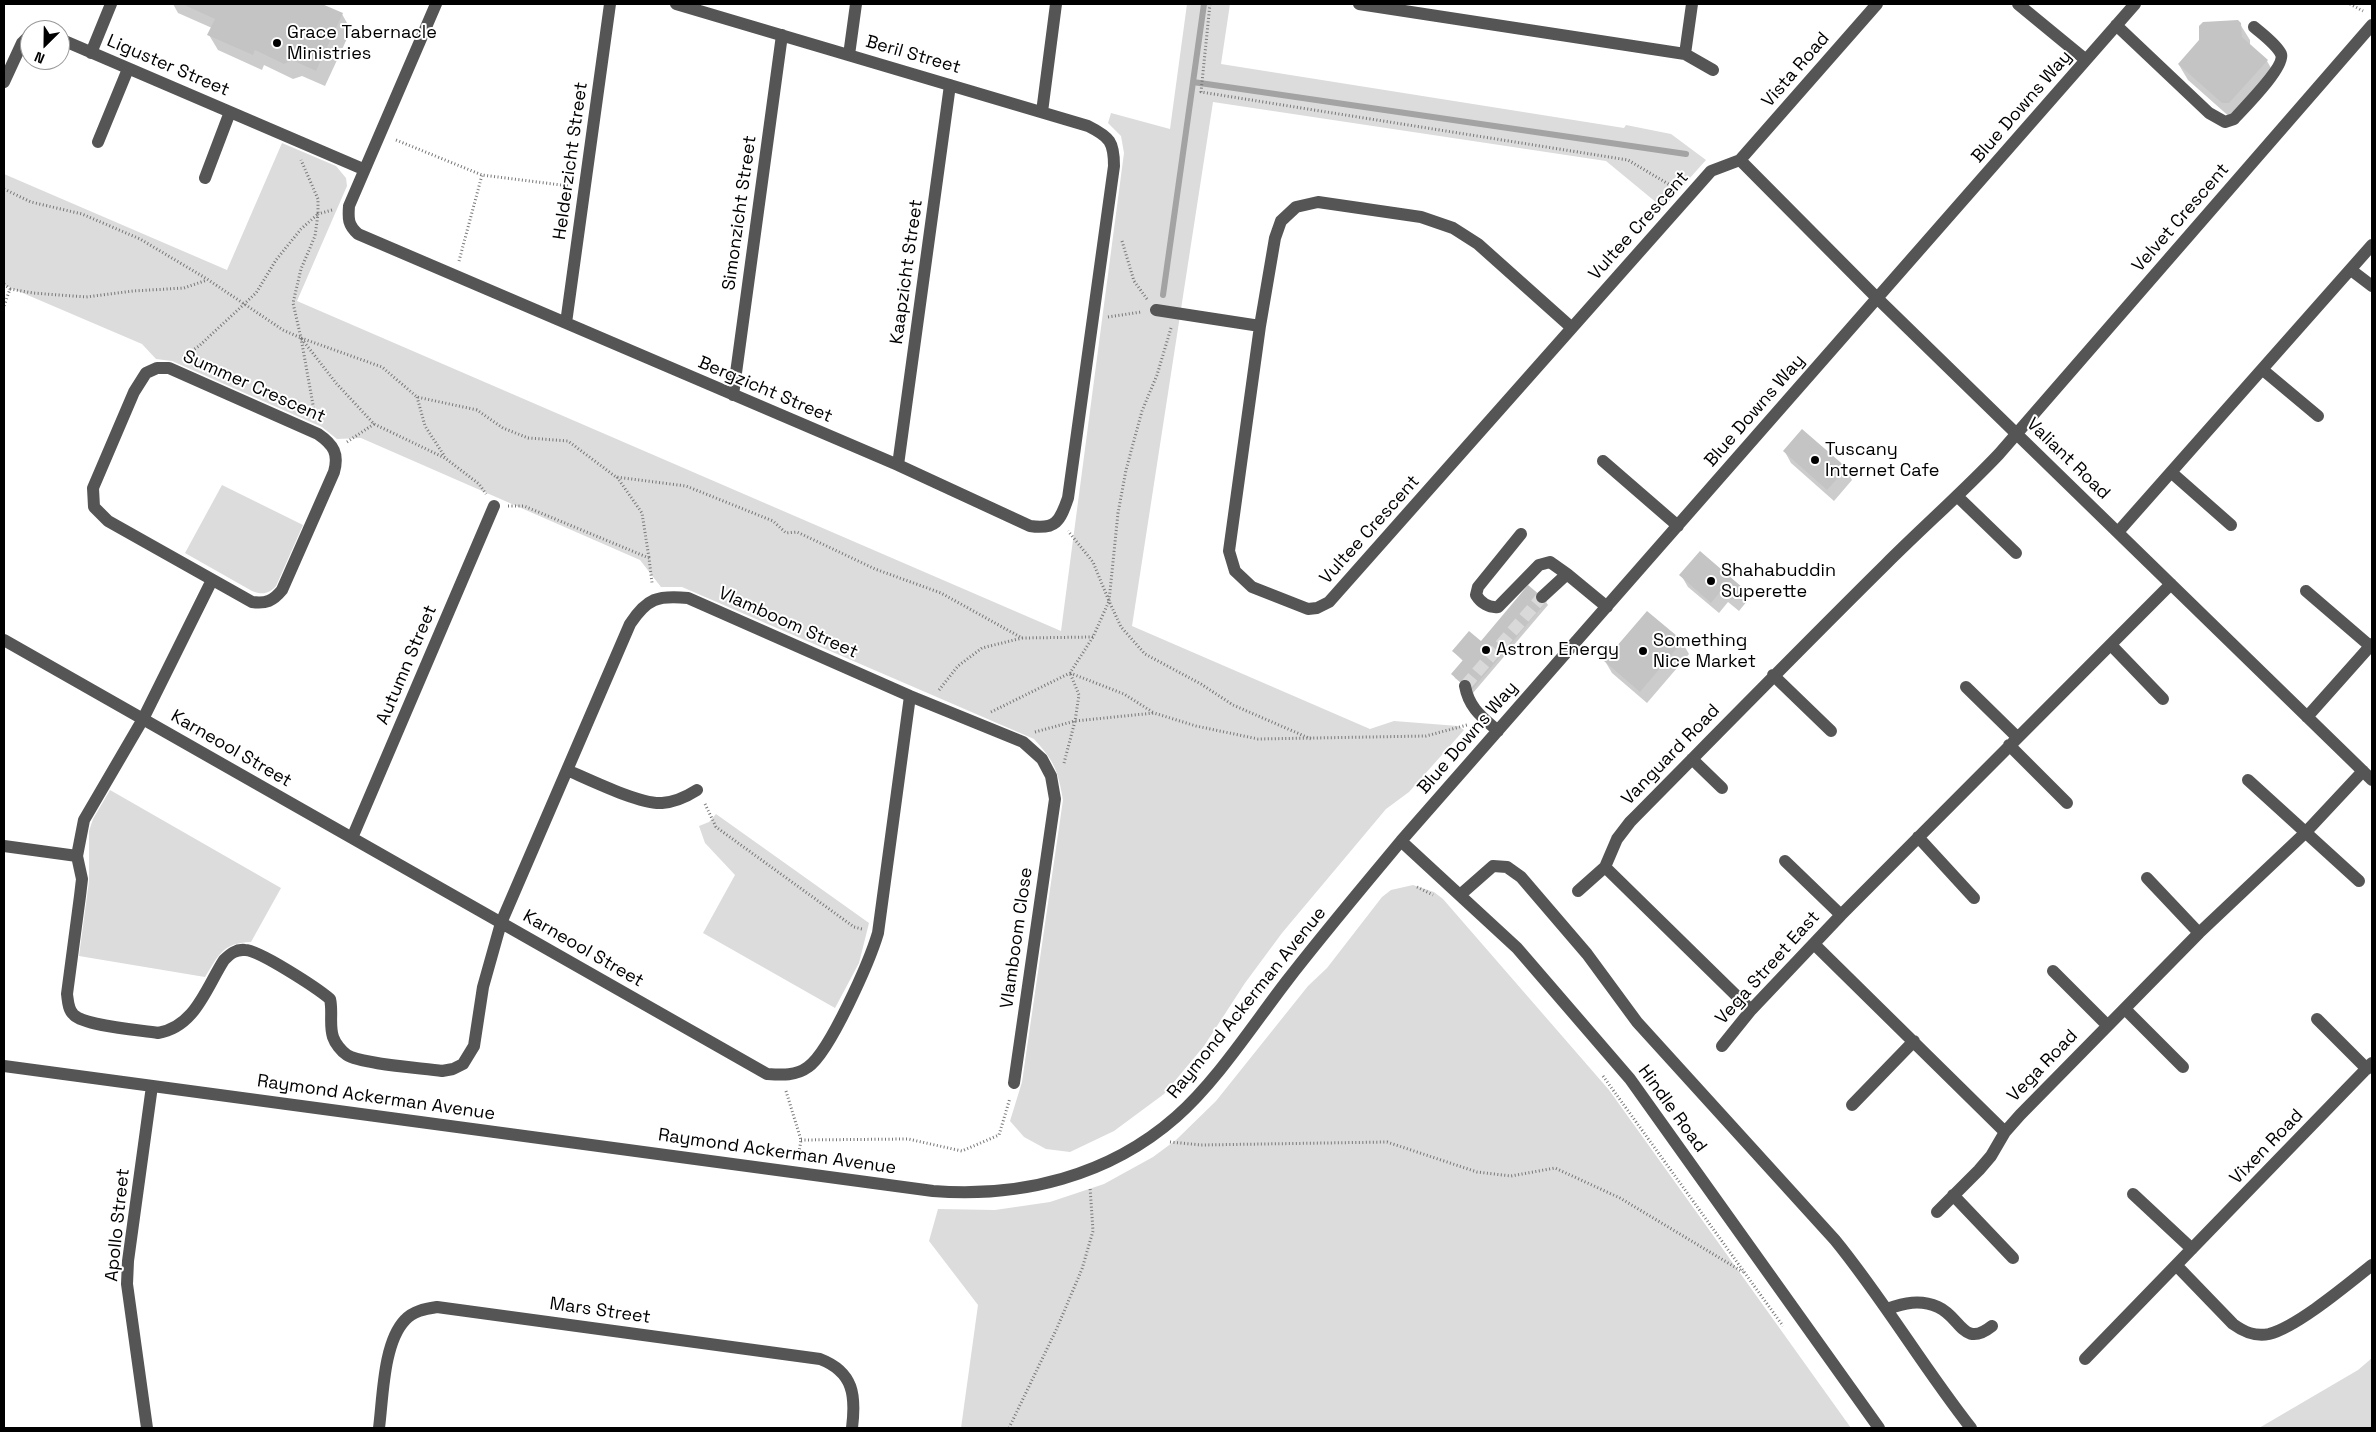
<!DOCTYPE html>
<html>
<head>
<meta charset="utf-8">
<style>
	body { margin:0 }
	#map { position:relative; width:2376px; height:1432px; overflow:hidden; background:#fff; font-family:"Space Grotesk",sans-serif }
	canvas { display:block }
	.frame { position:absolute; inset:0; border:5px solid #000; pointer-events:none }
	.north { position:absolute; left:20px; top:20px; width:50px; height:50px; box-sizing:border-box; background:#fff; border:1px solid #999; border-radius:50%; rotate:203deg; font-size:14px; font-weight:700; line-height:20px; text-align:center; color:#000 }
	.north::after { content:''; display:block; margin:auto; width:18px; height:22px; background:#000; clip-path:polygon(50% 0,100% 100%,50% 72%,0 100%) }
</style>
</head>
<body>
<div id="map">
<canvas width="2376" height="1432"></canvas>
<div class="frame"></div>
<div class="north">N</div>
</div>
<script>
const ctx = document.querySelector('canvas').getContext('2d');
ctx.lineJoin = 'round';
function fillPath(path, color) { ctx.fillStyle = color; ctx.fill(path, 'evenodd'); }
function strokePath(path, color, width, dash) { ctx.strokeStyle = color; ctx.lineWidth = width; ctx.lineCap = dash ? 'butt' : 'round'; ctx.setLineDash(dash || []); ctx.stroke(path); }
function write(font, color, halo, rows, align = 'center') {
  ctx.font = font + ' "Space Grotesk",sans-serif'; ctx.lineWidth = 4; ctx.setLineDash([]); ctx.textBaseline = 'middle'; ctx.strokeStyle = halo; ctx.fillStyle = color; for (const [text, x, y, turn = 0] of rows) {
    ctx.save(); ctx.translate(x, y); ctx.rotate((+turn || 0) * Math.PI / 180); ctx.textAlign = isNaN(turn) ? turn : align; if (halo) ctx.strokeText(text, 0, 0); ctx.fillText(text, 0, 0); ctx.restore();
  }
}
const green = new Path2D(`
	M1187,4H1230L1221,64L1624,128L1626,125L1671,134L1706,160L1663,208L1606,161L1213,102L1132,626L1370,729L1394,721L1458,726L1464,730L1409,792L1386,809L1282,933L1245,983L1204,1046L1164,1094L1114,1131L1070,1152L1046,1149L1024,1137L1010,1121L1022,1082L1063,800C1058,770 1054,761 1034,739L682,587H661L640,560L361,438L337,439L322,427L172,361L156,359L142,344L4,285V174L227,270L282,143L336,166L346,178L347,186L297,301L1061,631L1124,153L1121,136L1108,123L1111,113L1170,129Z
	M222,485L303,525L276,586C269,594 262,595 252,591L185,553Z
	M110,790L281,888L251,942C222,943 219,955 205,977L79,956L89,881V831L93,819Z
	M716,814L869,923L859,963L835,1008L703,933L735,875L705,843L699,826L709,822Z
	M1413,885L1434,892L1443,899L1609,1090L1851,1428H961L978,1305L929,1241L938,1209L995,1210L1050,1202L1104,1184L1153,1157L1176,1140L1216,1101L1308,986L1327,968L1382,897L1391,890Z
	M2372,1358V1428H2259L2358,1370Z`);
const shadow = new Path2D(`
	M173,4H320L342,14L351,30L325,86L302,76L293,79L264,65L262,70L218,50L209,35L212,28L178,13Z
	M2240,24L2250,40V46L2267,61L2276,77L2232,119L2188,80L2179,65Z
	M1785,452L1846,469L1852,480L1834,501L1791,463Z
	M1681,575L1742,588L1748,600L1739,611L1728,602L1719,613L1688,587Z
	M1546,602L1548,605L1473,693L1455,678L1453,674L1464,662L1453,651L1481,643Z
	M1682,642L1689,654L1647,703L1612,673L1605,661Z`);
const stream = new Path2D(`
	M1193,82L1686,154
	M1163,295L1204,4`);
const building = new Path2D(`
	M182,4H322L343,13L316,71L292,60L284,64L255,50L253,55L207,35L215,19Z
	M2238,20L2241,23L2242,37L2268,60L2229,103H2222L2178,64L2199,40V26L2203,22Z
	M1802,429L1847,468L1827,490L1783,451Z
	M1700,551L1743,588L1732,600L1721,591L1711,603L1679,575Z
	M1528,585L1547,601L1471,691L1451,674L1463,660L1452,651L1469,631L1481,641Z
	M1647,611L1683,641L1640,692L1604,661Z`);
const minorTunnel = new Path2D(`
	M1465,686L1542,597`);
const path = new Path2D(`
	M1210,4L1201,92L1628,160L1675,188
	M2350,4L2363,11
	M396,140L482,175L569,186
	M4,189L31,202L82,214L140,239L207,279L283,330L301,338L336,383L374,424L445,458L479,484L486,494
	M332,210L318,214L315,236L301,269L293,303L301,338L382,367L417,397L477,410L503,428L528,438L568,441L616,477L686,486L773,521L786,533L797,532L875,569L941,593L1022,638L1093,637
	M1122,241L1134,281L1147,299
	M459,261L482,175
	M4,284L10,289L4,306
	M10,289L33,293L86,297L133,291L184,288L207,280
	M1108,317L1141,312
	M1171,328L1157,375L1142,411L1126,470L1118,513L1109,601L1121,627L1145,654L1201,684L1233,705L1311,739
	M301,338L315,416
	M183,357L199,346L256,293L276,260L301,229L318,214V199L301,160
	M417,397L425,426L445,457
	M347,442L374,424
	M617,477L642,513L649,558
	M508,506H524L649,558L652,583
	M1070,673L1124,694L1154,713
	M939,690L958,666L982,648L1022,638
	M991,712L1070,673L1093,637L1109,601L1093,562L1068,531
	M1035,732L1075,721L1154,713L1196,726L1258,739L1426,736L1467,725
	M1064,763L1075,721L1079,695L1070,673
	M705,804L716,827L854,927L862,929
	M1417,887L1433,895
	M1603,1076L1783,1326
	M786,1091L801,1140L799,1152
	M801,1140L908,1139L962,1151L999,1135L1010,1098
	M1170,1142L1201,1145L1387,1142L1477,1172L1511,1176L1555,1168L1620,1198L1743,1272
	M1009,1428L1057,1328L1082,1269L1093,1231L1090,1187`);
const minor = new Path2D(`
	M436,4L349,206C348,219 348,225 358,234L898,465L1030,526C1056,530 1060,521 1068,498L1114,166C1114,142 1110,137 1088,126L676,4
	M1359,4L1685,54L1713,70
	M2018,4L2086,60
	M2116,25L2209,113L2225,122L2234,119C2243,109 2286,66 2281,54C2276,44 2262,34 2254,27
	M60,39L363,169
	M91,53L111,4
	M1685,54L1692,4
	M849,55L856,4
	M4,82L22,43L30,35
	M1042,112L1056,4
	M98,142L128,69
	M1740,160L1878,299L2372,780
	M205,178L230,112
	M2351,270L2372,286
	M1156,310L1260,326
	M566,323L610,4
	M1572,328L1478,244L1453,228L1421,217L1318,202L1296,207L1281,221L1275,238L1260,326L1229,551L1235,571L1252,587L1308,609L1317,608L1329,602L1711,171L1740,160L1877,4
	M157,368H169L318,434C334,445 339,454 334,472L282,590C273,601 266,604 252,602L108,521L94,507L93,488L134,392L146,373Z
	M2263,370L2318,416
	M733,395L782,35
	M1603,461L1678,526
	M898,465L950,85
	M2172,473L2231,525
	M1958,497L2016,553
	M2118,532L2372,245
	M1521,534L1478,587L1476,595C1481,603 1489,608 1498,607L1539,565L1550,562L1567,574L1607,607
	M212,580L143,719L84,820L77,856L82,879L80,896L67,994C68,1001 68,1010 74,1015C85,1026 140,1030 158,1033C195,1027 206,988 224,960C230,954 236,949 245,950C259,950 317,988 330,999C333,1011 329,1025 333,1037C335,1043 341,1051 347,1055C361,1064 422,1068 442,1071L453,1069L463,1064L474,1046L483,987L501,923L630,624C647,598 658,595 688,598L910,696L1023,742L1042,759L1051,776L1055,799L1014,1083
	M2306,591L2370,646
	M1542,597L1567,574
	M4,640L767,1074C782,1075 796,1076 808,1067C830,1052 870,960 878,933L910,696
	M2111,645L2163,699
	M1773,675L1831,731
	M1465,686C1469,708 1482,717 1498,731
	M1966,687L2017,737
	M2307,717L2372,644
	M2009,745L2067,803
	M1692,759L1722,788
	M567,770C588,779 641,805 662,803C676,802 686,797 697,790
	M2248,780L2359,881
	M1918,837L1974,898
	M352,838L494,506
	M1401,841L1517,948L1630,1079L1879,1428
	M4,846L77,856
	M1785,861L1841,915
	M1605,867L1751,1010
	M2147,878L2199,933
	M1578,891L1605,867L1617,839L1630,822C1715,736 1800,649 1886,564C1923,527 1963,492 1999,454L2372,25
	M1460,895L1493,866L1507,867L1521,877L1587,954L1637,1022L1835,1240C1884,1300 1923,1367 1971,1428
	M1814,944L2005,1132
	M2053,971L2107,1025
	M2125,1009L2183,1067
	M2317,1019L2367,1069
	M1722,1046L1751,1010L1841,915L2171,584
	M4,1066L933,1191C1021,1198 1109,1176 1176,1117C1216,1082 1253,1025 1286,982C1323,934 1362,888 1401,841L2135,4
	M1852,1105L1914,1041
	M2133,1194L2192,1249
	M1953,1195L2013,1258
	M1937,1212L1979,1170L1991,1156L2005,1132L2020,1115L2199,933L2305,833L2363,771
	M2176,1265L2233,1324C2244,1332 2255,1337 2269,1334C2297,1327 2348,1284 2372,1265
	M1887,1309C1904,1303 1920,1299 1938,1307C1961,1317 1963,1349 1992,1326
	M2085,1359L2372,1063
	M147,1428L127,1284L128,1261L152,1086
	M379,1428C383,1398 383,1343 405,1320C413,1311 425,1309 437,1307L820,1359C854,1372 856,1396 852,1428`);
const markers = [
	[277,43,5,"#000"],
	[1815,460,5,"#000"],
	[1711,581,5,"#000"],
	[1486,650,5,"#000"],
	[1643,651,5,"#000"]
];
const poiNames = [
	["Grace Tabernacle",287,33],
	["Ministries",287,54],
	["Tuscany",1825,450],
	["Internet Cafe",1825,471],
	["Shahabuddin",1721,571],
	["Superette",1721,592],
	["Something",1653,641],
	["Nice Market",1653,662],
	["Astron Energy",1496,650]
];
const streetNames = [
	["Beril Street",913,55,16],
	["Liguster Street",168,66,23],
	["Vista Road",1796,70,-49],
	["Blue Downs Way",2022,107,-49],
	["Helderzicht Street",571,161,-82],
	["Simonzicht Street",740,213,-82],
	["Velvet Crescent",2181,218,-49],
	["Vultee Crescent",1639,226,-48],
	["Kaapzicht Street",907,272,-82],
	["Summer Crescent",254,387,24],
	["Bergzicht Street",765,390,23],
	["Blue Downs Way",1755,411,-49],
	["Valiant Road",2068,459,44],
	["Vultee Crescent",1370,530,-48],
	["Vlamboom Street",788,623,24],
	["Autumn Street",407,665,-67],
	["Blue Downs Way",1468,738,-49],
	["Karneool Street",231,749,30],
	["Vanguard Road",1671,755,-46],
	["Vlamboom Close",1017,938,-82],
	["Karneool Street",583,949,30],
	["Vega Street East",1768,968,-48],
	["Raymond Ackerman Avenue",1247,1003,-51],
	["Vega Road",2043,1066,-46],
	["Raymond Ackerman Avenue",376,1098,8],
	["Hindle Road",1672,1109,54],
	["Vixen Road",2267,1147,-46],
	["Raymond Ackerman Avenue",777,1152,8],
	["Apollo Street",118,1225,-84],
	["Mars Street",600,1311,8]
];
fillPath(green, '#dcdcdc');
fillPath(shadow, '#0003');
strokePath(stream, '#a3a3a3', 6);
fillPath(building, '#c4c4c4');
strokePath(minorTunnel, '#d9d9d9', 12, [12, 6]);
strokePath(path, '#777', 3, [1, 2.5]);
strokePath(minor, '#555', 12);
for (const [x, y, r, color] of markers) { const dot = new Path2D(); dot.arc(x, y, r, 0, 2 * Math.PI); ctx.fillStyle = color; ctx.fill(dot); strokePath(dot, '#fff', 2); }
write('18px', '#000', '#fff', poiNames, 'left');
write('18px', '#000', '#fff', streetNames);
</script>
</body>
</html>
